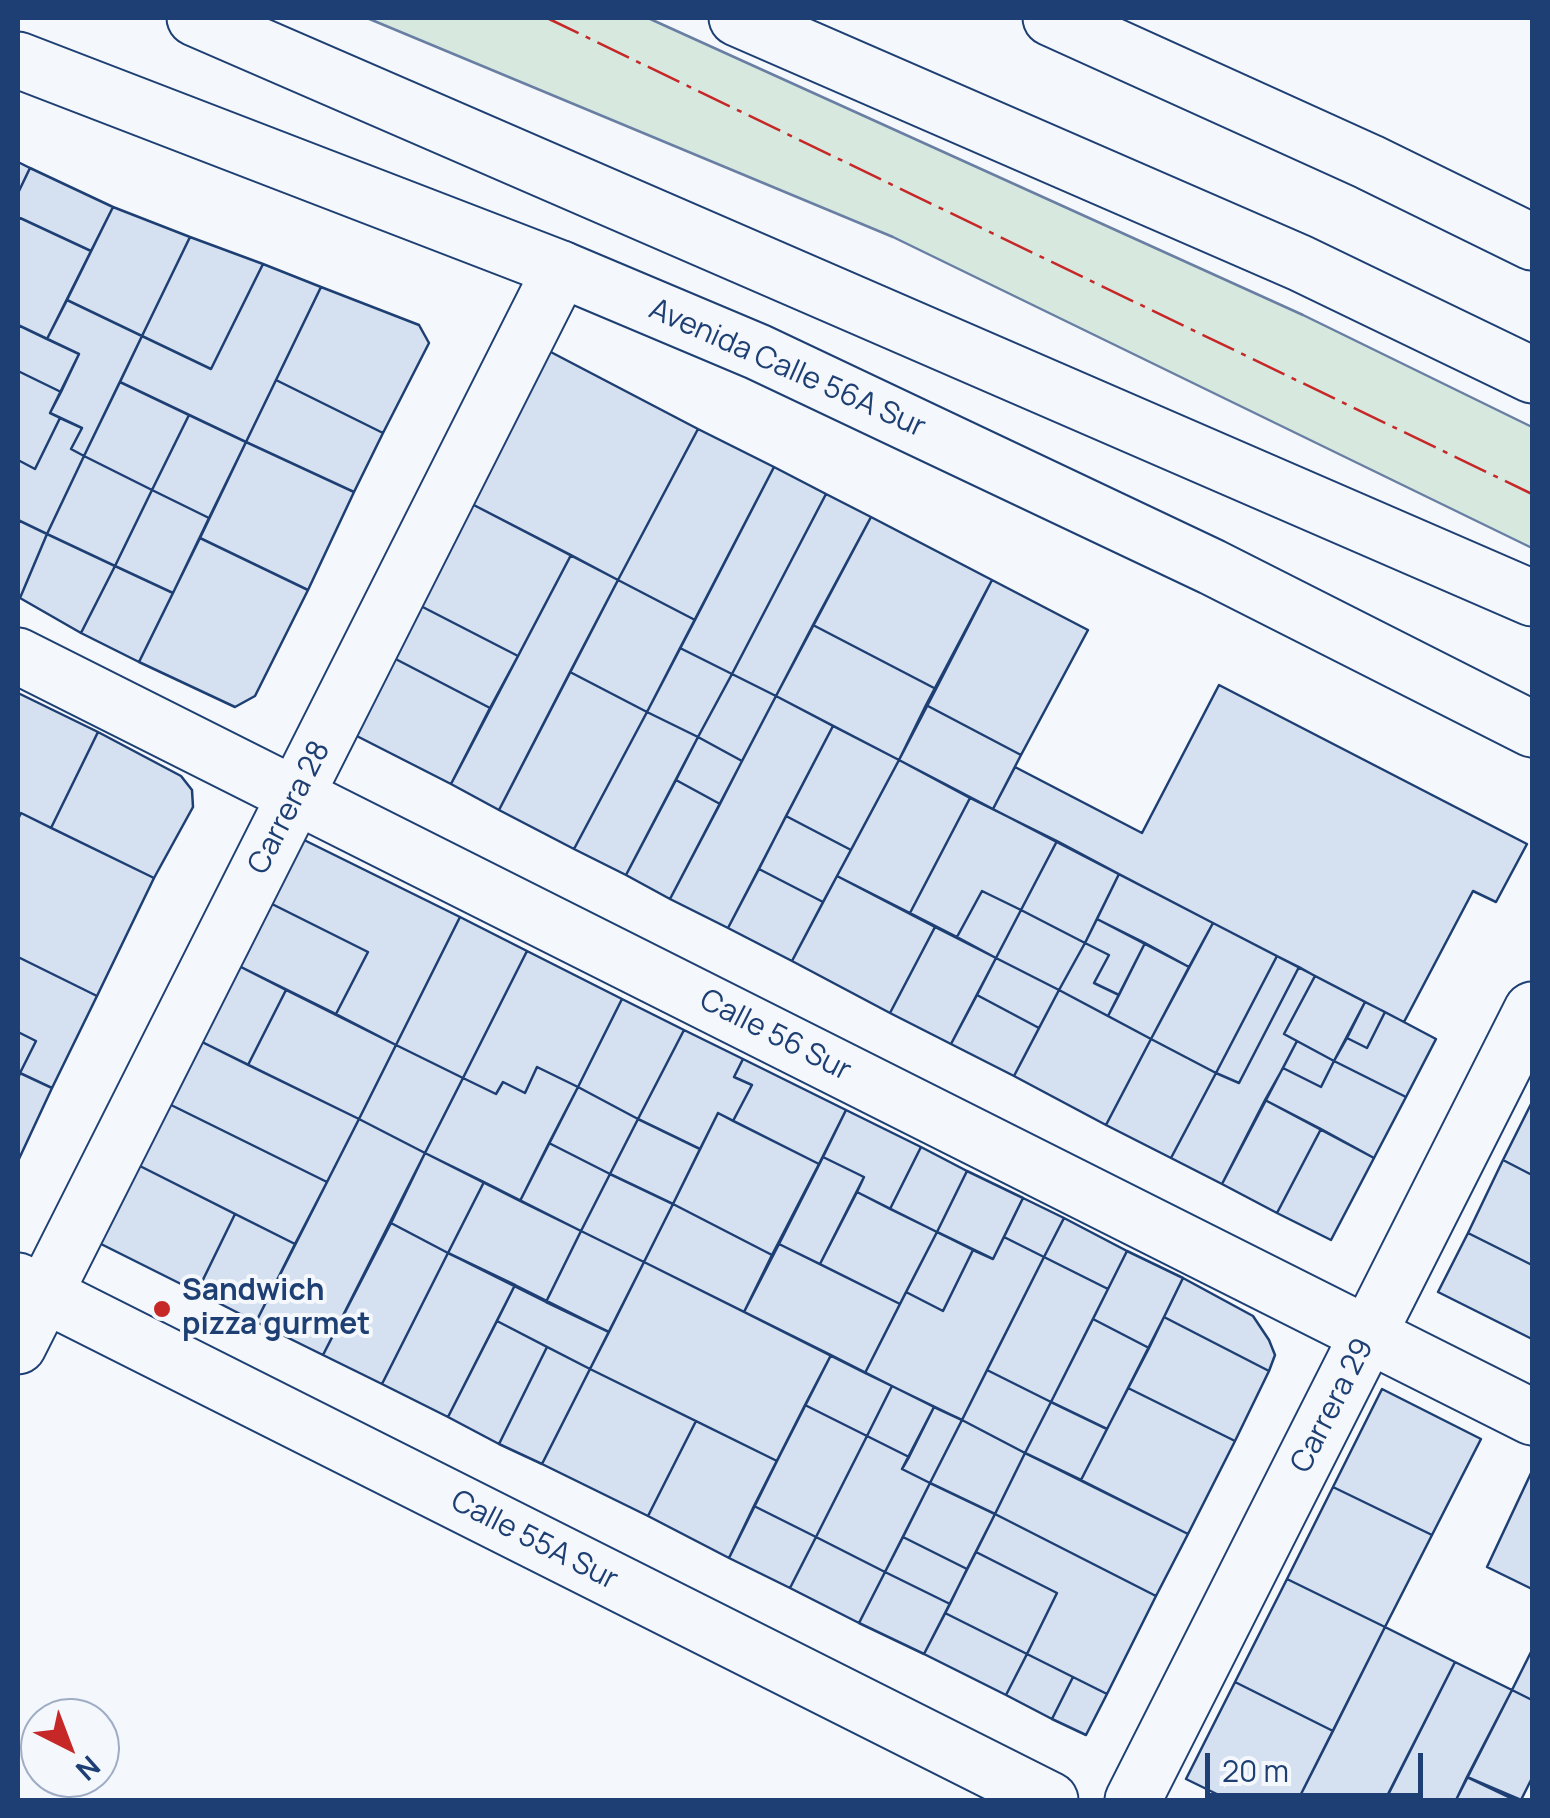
<!DOCTYPE html>
<html>
<head>
<meta charset="utf-8">
<style>
	body { margin:0 }
	#map { position:relative; width:1550px; height:1818px; overflow:hidden; background:#f4f7fb; font-family:Manrope,sans-serif }
	canvas { display:block }
	.frame { position:absolute; inset:0; border:20px solid #1d3f73; pointer-events:none }
	.north { position:absolute; left:20px; top:1698px; width:100px; height:100px; box-sizing:border-box; background:#f4f7fb; border:2px solid #9eadc5; border-radius:50%; rotate:138deg; font-size:28px; font-weight:700; line-height:40px; text-align:center; color:#1d3f73 }
	.north::after { content:''; display:block; margin:auto; width:35px; height:45px; background:#c62828; clip-path:polygon(50% 0,100% 100%,50% 72%,0 100%) }
	.scale { position:absolute; left:1205px; top:1753px; width:218px; height:45px; box-sizing:border-box; border:5px solid #1d3f73; border-top:0; padding-left:12px; font-size:30px; line-height:35px; white-space:nowrap; color:#1d3f73; -webkit-text-stroke:8px #f4f7fb; paint-order:stroke }
</style>
</head>
<body>
<div id="map">
<canvas width="1550" height="1818"></canvas>
<div class="frame"></div>
<div class="north">N</div>
<div class="scale">20 m</div>
</div>
<script>
const ctx = document.querySelector('canvas').getContext('2d');
ctx.lineJoin = 'round';
function fillPath(path, color) { ctx.fillStyle = color; ctx.fill(path, 'evenodd'); }
function strokePath(path, color, width, dash) { ctx.strokeStyle = color; ctx.lineWidth = width; ctx.lineCap = dash ? 'butt' : 'round'; ctx.setLineDash(dash || []); ctx.stroke(path); }
function write(font, color, halo, rows, align = 'center') {
  ctx.font = font + ' Manrope,sans-serif'; ctx.lineWidth = 8; ctx.setLineDash([]); ctx.textBaseline = 'middle'; ctx.strokeStyle = halo; ctx.fillStyle = color; for (const [text, x, y, turn = 0] of rows) {
    ctx.save(); ctx.translate(x, y); ctx.rotate((+turn || 0) * Math.PI / 180); ctx.textAlign = isNaN(turn) ? turn : align; if (halo) ctx.strokeText(text, 0, 0); ctx.fillText(text, 0, 0); ctx.restore();
  }
}
const green = new Path2D(`
	M367,18H648L1303,315L1532,427V548L893,237Z`);
const building = new Path2D(`
	M18,162L30,168L18,193Z
	M30,168L113,207L91,251L18,217V193Z
	M113,207L190,237L142,336L67,300Z
	M18,217L91,251L47,339L18,325Z
	M190,237L263,264L211,369L142,336Z
	M263,264L321,287L246,442L120,382L142,336L211,369Z
	M321,287L419,325L429,343L383,433L276,380Z
	M67,300L142,336L84,456L71,449L82,428L50,413L79,354L47,339Z
	M18,325L79,354L61,392L18,371Z
	M545,349L698,429L618,580L466,501Z
	M18,371L61,392L50,413L60,418L35,469L18,460Z
	M276,380L383,433L354,492L246,442Z
	M120,382L189,415L152,490L84,456Z
	M189,415L246,442L209,518L152,490Z
	M60,418L82,428L71,449L84,456L47,534L18,520V460L35,469Z
	M698,429L774,467L695,620L618,580Z
	M246,442L354,492L308,590L200,538Z
	M84,456L152,490L115,566L47,534Z
	M774,467L826,494L732,674L680,648Z
	M152,490L209,518L173,593L115,566Z
	M826,494L871,517L776,696L732,674Z
	M466,501L571,555L518,656L413,602Z
	M871,517L992,580L936,689L813,625Z
	M18,520L47,534L20,598L18,597Z
	M47,534L115,566L81,633L20,598Z
	M200,538L308,590L255,696L235,707L139,662Z
	M571,555L618,580L499,810L451,784Z
	M115,566L173,593L139,662L81,633Z
	M618,580L695,620L647,712L570,672Z
	M992,580L1088,630L1021,755L926,705Z
	M413,602L518,656L490,708L386,654Z
	M813,625L936,689L899,760L776,696Z
	M680,648L732,674L698,737L647,712Z
	M386,654L490,708L451,784L345,730Z
	M570,672L647,712L574,849L499,810Z
	M732,674L776,696L742,761L698,737Z
	M1219,685L1527,844L1496,902L1473,891L1404,1022L993,809L1015,767L1142,833Z
	M18,693L98,732L51,828L21,813L18,819Z
	M776,696L833,726L728,928L670,899Z
	M926,705L1021,755L993,809L899,760Z
	M647,712L698,737L626,875L574,849Z
	M833,726L899,760L851,850L786,816Z
	M98,732L181,776L192,790L193,807L154,878L51,828Z
	M698,737L742,761L720,804L676,780Z
	M899,760L970,798L910,913L837,876Z
	M676,780L720,804L670,899L626,875Z
	M970,798L1057,841L1021,910L982,891L957,937L910,913Z
	M21,813L154,878L97,996L18,957V819Z
	M786,816L851,850L823,902L759,869Z
	M296,836L460,917L396,1045L336,1014L368,952L264,900Z
	M1057,841L1119,874L1085,943L1021,910Z
	M759,869L823,902L792,961L728,928Z
	M1119,874L1213,923L1189,967L1097,919Z
	M837,876L935,927L890,1013L792,961Z
	M982,891L1021,910L996,958L957,937Z
	M264,900L368,952L336,1014L233,963Z
	M1021,910L1085,943L1059,990L996,958Z
	M460,917L527,951L463,1078L396,1045Z
	M1097,919L1145,943L1119,995L1094,983L1109,955L1085,943Z
	M1213,923L1277,956L1216,1073L1151,1039Z
	M935,927L996,958L951,1044L890,1013Z
	M1085,943L1109,955L1094,983L1119,995L1108,1016L1059,990Z
	M1145,943L1189,967L1151,1039L1108,1016Z
	M527,951L622,999L578,1087L537,1067L525,1093L503,1082L496,1094L463,1078Z
	M1277,956L1299,967L1239,1083L1216,1073Z
	M18,957L97,996L52,1088L20,1073L36,1041L18,1032Z
	M996,958L1059,990L1039,1028L977,995Z
	M233,963L286,990L248,1065L194,1038Z
	M1299,967L1315,976L1284,1034L1297,1041L1222,1184L1171,1158L1216,1073L1239,1083Z
	M1315,976L1365,1002L1334,1061L1284,1034Z
	M286,990L396,1045L359,1119L248,1065Z
	M1059,990L1151,1039L1106,1125L1014,1076Z
	M977,995L1039,1028L1014,1076L951,1044Z
	M622,999L684,1030L638,1119L578,1087Z
	M1365,1002L1385,1012L1367,1048L1347,1038Z
	M1385,1012L1436,1039L1406,1097L1334,1061L1347,1038L1367,1048Z
	M684,1030L743,1059L734,1077L752,1085L733,1121L718,1113L700,1149L638,1119Z
	M18,1032L36,1041L20,1073L18,1072Z
	M194,1038L359,1119L327,1182L163,1101Z
	M1151,1039L1216,1073L1171,1158L1106,1125Z
	M1297,1041L1334,1061L1321,1087L1283,1068Z
	M396,1045L463,1078L425,1153L359,1119Z
	M743,1059L846,1110L819,1164L733,1121L752,1085L734,1077Z
	M1334,1061L1406,1097L1374,1158L1265,1100L1283,1068L1321,1087Z
	M537,1067L578,1087L520,1201L425,1153L463,1078L496,1094L503,1082L525,1093Z
	M20,1073L52,1088L18,1161V1079Z
	M578,1087L638,1119L610,1174L549,1143Z
	M1265,1100L1321,1129L1277,1213L1222,1184Z
	M163,1101L327,1182L295,1244L132,1162Z
	M1532,1102V1175L1503,1160Z
	M846,1110L921,1147L890,1209L857,1192L864,1177L823,1157Z
	M718,1113L819,1164L772,1255L673,1204Z
	M359,1119L425,1153L323,1355L256,1322Z
	M638,1119L700,1149L673,1204L610,1174Z
	M1321,1129L1374,1158L1331,1240L1277,1213Z
	M549,1143L610,1174L581,1231L520,1201Z
	M921,1147L967,1171L937,1232L890,1209Z
	M425,1153L484,1182L448,1253L391,1223Z
	M823,1157L864,1177L820,1264L779,1244Z
	M1503,1160L1532,1175V1265L1468,1233Z
	M132,1162L235,1214L197,1292L93,1240Z
	M967,1171L1023,1198L993,1259L937,1232Z
	M610,1174L673,1204L644,1262L581,1231Z
	M484,1182L581,1231L546,1302L448,1253Z
	M857,1192L937,1232L900,1304L820,1264Z
	M1023,1198L1064,1218L1044,1257L1004,1237Z
	M673,1204L772,1255L744,1312L644,1262Z
	M235,1214L295,1244L256,1322L197,1292Z
	M1064,1218L1127,1251L1108,1289L1044,1257Z
	M391,1223L448,1253L382,1384L323,1355Z
	M581,1231L644,1262L609,1332L546,1302Z
	M937,1232L973,1250L943,1311L906,1292Z
	M1468,1233L1532,1265V1339L1438,1292Z
	M1004,1237L1044,1257L962,1420L865,1373L906,1292L943,1311L973,1250L993,1259Z
	M779,1244L900,1304L865,1373L744,1312Z
	M1127,1251L1183,1278L1149,1348L1093,1319Z
	M448,1253L515,1285L448,1417L382,1384Z
	M1044,1257L1108,1289L1051,1402L987,1370Z
	M644,1262L831,1355L777,1461L590,1369Z
	M1183,1278L1253,1316L1269,1340L1275,1355L1269,1371L1164,1317Z
	M515,1285L609,1332L590,1369L497,1321Z
	M1164,1317L1269,1371L1235,1441L1128,1388Z
	M1093,1319L1149,1348L1107,1429L1051,1402Z
	M497,1321L547,1347L499,1444L448,1417Z
	M547,1347L590,1369L542,1464L499,1444Z
	M831,1355L892,1386L867,1436L805,1405Z
	M590,1369L696,1421L648,1516L542,1464Z
	M987,1370L1051,1402L1025,1453L962,1420Z
	M892,1386L934,1407L909,1457L867,1436Z
	M1128,1388L1235,1441L1188,1534L1081,1480Z
	M1382,1389L1481,1439L1432,1535L1333,1487Z
	M1051,1402L1107,1429L1081,1480L1025,1453Z
	M805,1405L867,1436L816,1537L754,1506Z
	M934,1407L962,1420L930,1483L902,1469Z
	M962,1420L1025,1453L995,1514L930,1483Z
	M696,1421L777,1461L729,1558L648,1516Z
	M867,1436L909,1457L902,1469L930,1483L885,1572L816,1537Z
	M1025,1453L1188,1534L1156,1596L995,1514Z
	M1532,1471V1589L1487,1567Z
	M930,1483L995,1514L967,1569L903,1537Z
	M1333,1487L1432,1535L1385,1627L1287,1579Z
	M754,1506L816,1537L790,1588L729,1558Z
	M995,1514L1156,1596L1107,1694L1027,1654L1057,1593L976,1552Z
	M816,1537L885,1572L859,1623L790,1588Z
	M903,1537L967,1569L950,1604L885,1572Z
	M976,1552L1057,1593L1027,1654L945,1613Z
	M885,1572L950,1604L924,1654L859,1623Z
	M1287,1579L1385,1627L1333,1731L1235,1682Z
	M945,1613L1027,1654L1006,1695L924,1654Z
	M1385,1627L1455,1662L1385,1800H1298Z
	M1532,1650V1700L1512,1690Z
	M1027,1654L1073,1677L1052,1719L1006,1695Z
	M1455,1662L1512,1690L1456,1800L1386,1799Z
	M1073,1677L1107,1694L1086,1735L1052,1719Z
	M1235,1682L1333,1731L1298,1800H1229L1186,1779Z
	M1512,1690L1532,1700V1778L1521,1800L1467,1777Z
	M1467,1777L1515,1800H1456Z`);
const minor = new Path2D(`
	M18,656L1532,1417
	M18,1281L1050,1800
	M18,1346L561,269
	M1133,1800L1532,1010`);
const highway = new Path2D(`
	M195,18L1532,598
	M737,18L1300,263L1532,375
	M1051,18L1369,162L1532,242
	M18,60L561,269L758,352L1212,567L1532,729`);
const power = new Path2D(`
	M547,18L1532,494`);
const markers = [
	[162,1309,10,"#c62828"]
];
const streetNames = [
	["Avenida Calle 56A Sur",787,369,24],
	["Carrera 28",290,808,-63],
	["Calle 56 Sur",775,1036,27],
	["Carrera 29",1333,1406,-63],
	["Calle 55A Sur",534,1541,27]
];
const poiNames = [
	["Sandwich",182,1292],
	["pizza gurmet",182,1326]
];
fillPath(green, '#d7e8df');
strokePath(green, '#687fa3', 2.5);
fillPath(building, '#d5e0f0');
strokePath(building, '#1d3f73', 2.5);
strokePath(minor, '#1d3f73', 59);
strokePath(highway, '#1d3f73', 59);
strokePath(minor, '#f4f7fb', 55);
strokePath(highway, '#f4f7fb', 55);
strokePath(power, '#c62828', 2.5, [35, 8, 5, 8]);
for (const [x, y, r, color] of markers) { const dot = new Path2D(); dot.arc(x, y, r, 0, 2 * Math.PI); ctx.fillStyle = color; ctx.fill(dot); strokePath(dot, '#f4f7fb', 4); }
write('30px', '#1d3f73', '#f4f7fb', streetNames);
write('bold 30px', '#1d3f73', '#f4f7fb', poiNames, 'left');
</script>
</body>
</html>
